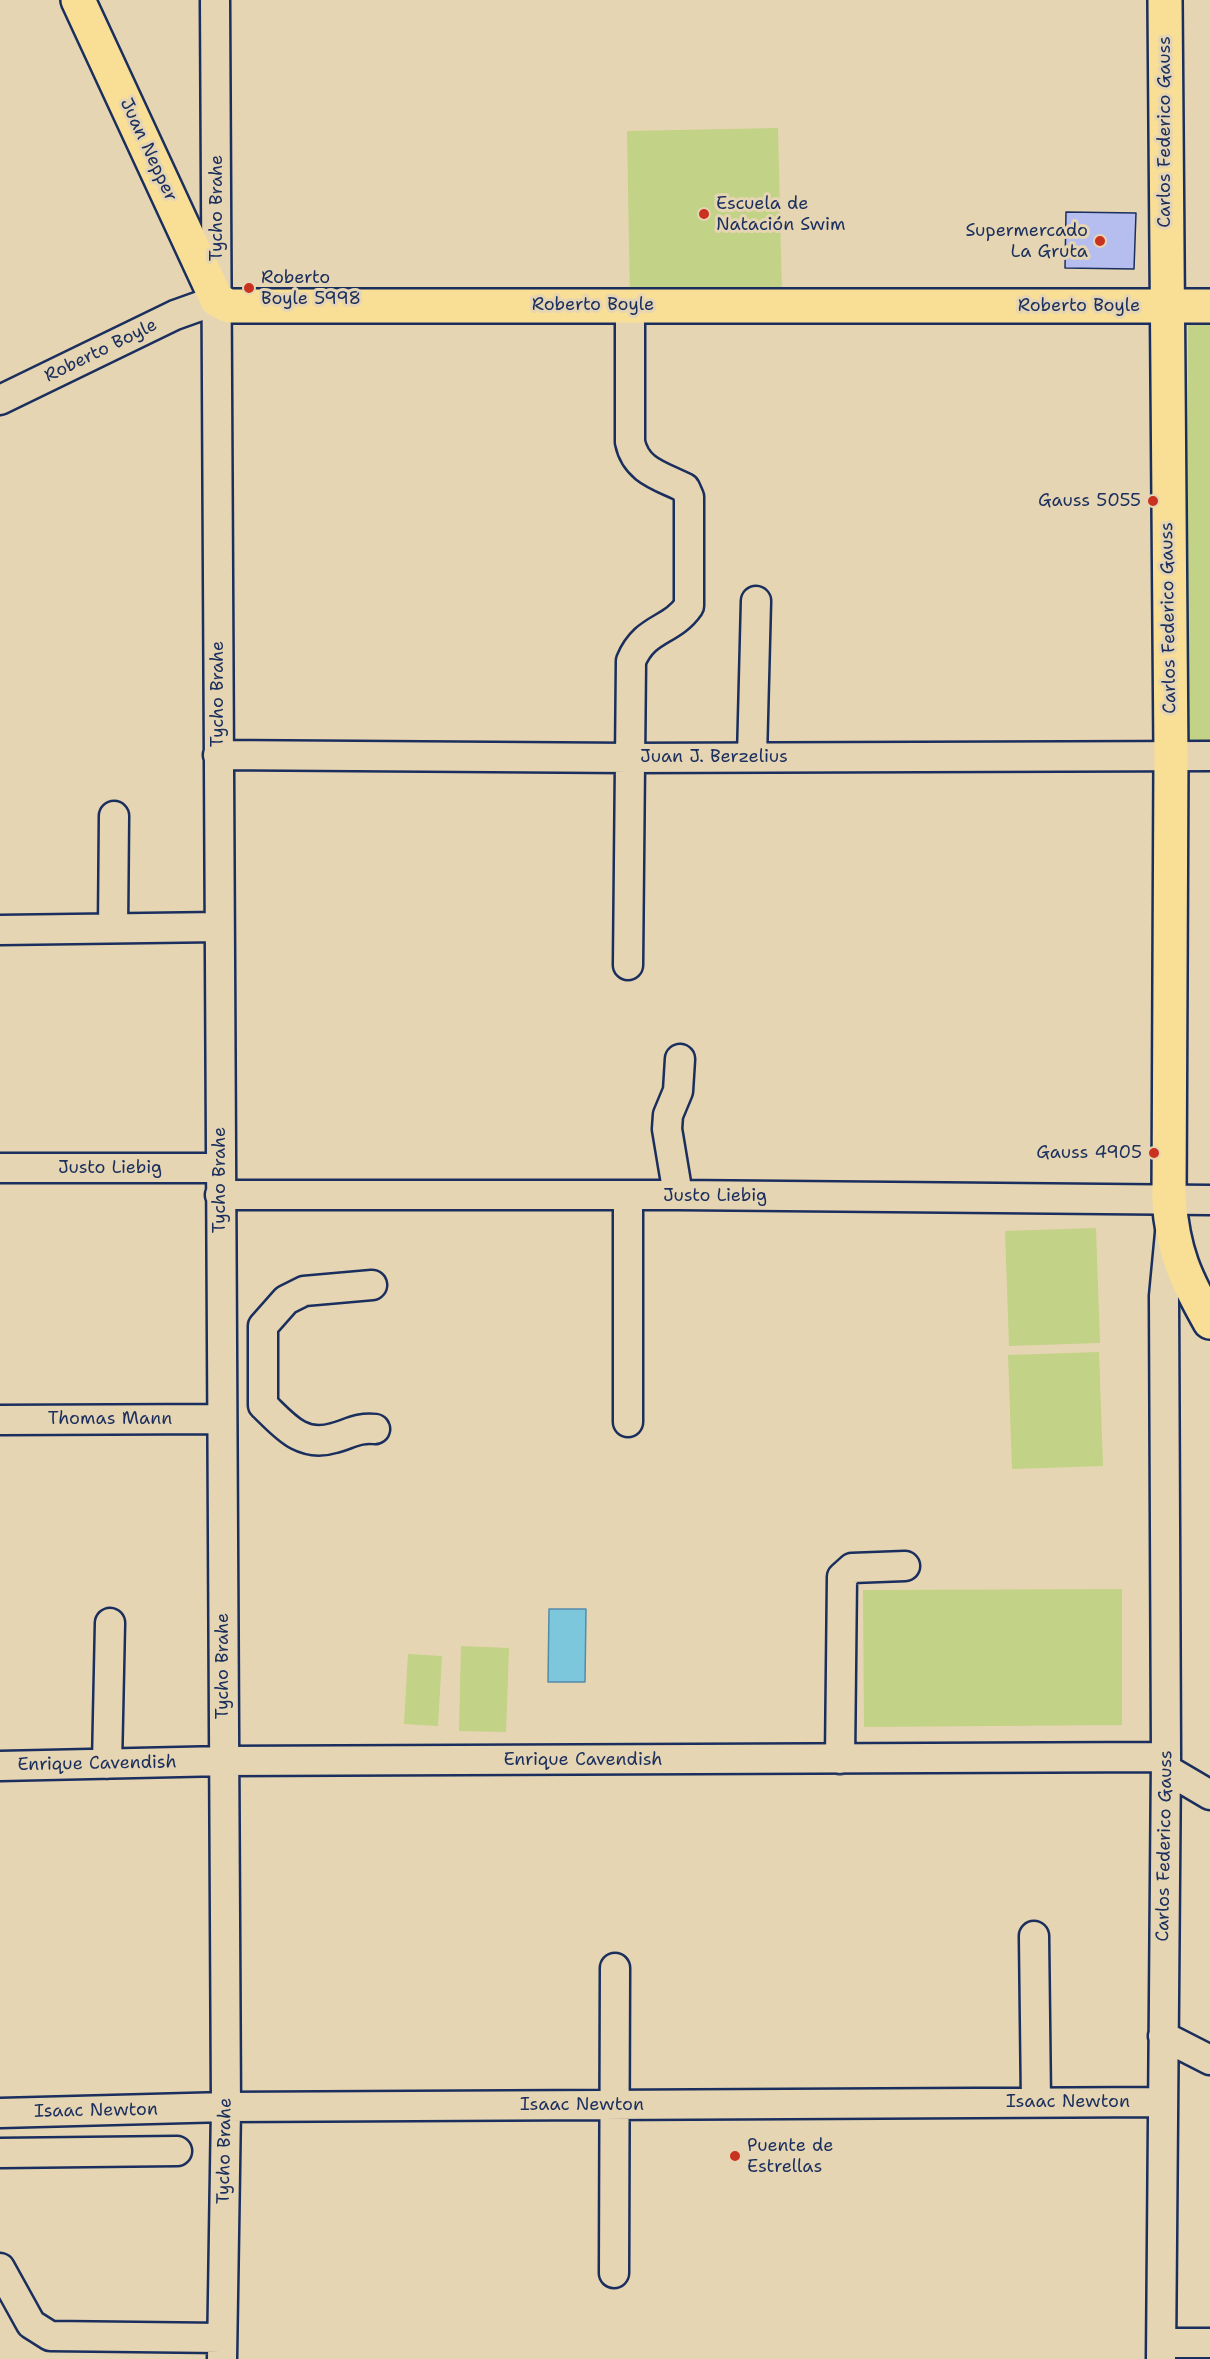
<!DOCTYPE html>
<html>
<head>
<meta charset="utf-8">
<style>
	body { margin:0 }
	canvas { display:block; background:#e6d5b2 }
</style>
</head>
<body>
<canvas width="1210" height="2359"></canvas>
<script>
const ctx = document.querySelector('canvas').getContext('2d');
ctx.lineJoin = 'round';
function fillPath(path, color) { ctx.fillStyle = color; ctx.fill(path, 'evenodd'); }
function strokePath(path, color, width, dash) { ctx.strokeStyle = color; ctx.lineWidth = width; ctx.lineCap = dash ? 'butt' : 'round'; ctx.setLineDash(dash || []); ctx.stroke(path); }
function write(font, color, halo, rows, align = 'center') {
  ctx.font = font + ' "Shantell Sans",sans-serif'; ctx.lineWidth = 6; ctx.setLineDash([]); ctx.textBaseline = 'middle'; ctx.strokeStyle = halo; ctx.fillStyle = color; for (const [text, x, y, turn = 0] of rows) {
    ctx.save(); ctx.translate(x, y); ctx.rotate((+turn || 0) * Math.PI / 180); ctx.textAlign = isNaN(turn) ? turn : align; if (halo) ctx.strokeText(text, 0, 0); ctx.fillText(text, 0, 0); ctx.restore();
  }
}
const green = new Path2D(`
	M778,128L782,296L630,300L627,131Z
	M1188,323H1210V743H1187Z
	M1096,1228L1100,1343L1009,1346L1005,1231Z
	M1099,1352L1103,1466L1012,1469L1008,1355Z
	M1122,1589V1725L864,1727L863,1590Z
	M461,1646L509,1648L506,1732L459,1731Z
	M408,1654L442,1656L438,1726L404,1724Z`);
const water = new Path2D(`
	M549,1609H586L585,1682H548Z`);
const building = new Path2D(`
	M1066,212L1136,213L1134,269L1065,268Z`);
const minor = new Path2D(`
	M215,0L226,2107L222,2359
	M0,400L175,315L217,300
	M218,755L629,758L1210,756
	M752,757L756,601
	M113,928L114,816
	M0,930L219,927
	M628,965L631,661C645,627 671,632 689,606V497L685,488C661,476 636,471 630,442V305
	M0,1168H221
	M220,1195H678L1210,1200
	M628,1195V1422
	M678,1195L667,1129L668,1115L678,1091L680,1059
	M372,1285L304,1291L286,1300L263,1326V1405C284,1425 301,1448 334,1438C349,1434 359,1427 375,1429
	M0,1420L221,1419
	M840,1759L842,1577L852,1568L905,1566
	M107,1764L110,1623
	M0,1766L224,1761L1166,1757
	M1166,1769L1210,1795
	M1034,1936L1036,2102
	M1163,2036L1210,2060
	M0,2113L226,2107L1163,2102
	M0,2153L177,2151
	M0,2268L31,2324L50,2336L221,2338
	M614,2273L615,1968
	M1162,2343H1210
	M1161,2359L1166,1757L1164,1296L1170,1233`);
const major = new Path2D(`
	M78,0L217,300L229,306H1210
	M1165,0L1171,756L1169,1200C1173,1252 1185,1278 1210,1322`);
const markers = [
	[704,214,6,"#c8321e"],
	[1100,241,6,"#c8321e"],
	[249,288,6,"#c8321e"],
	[1153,501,6,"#c8321e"],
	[1154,1153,6,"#c8321e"],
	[735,2156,6,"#c8321e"]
];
const streetNames = [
	["Carlos Federico Gauss",1165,132,-90],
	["Juan Nepper",148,150,65],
	["Tycho Brahe",217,208,-90],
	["Roberto Boyle",593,305],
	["Roberto Boyle",1079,306],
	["Roberto Boyle",101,351,-26],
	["Carlos Federico Gauss",1169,618,-91],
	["Tycho Brahe",218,694,-90],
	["Juan J. Berzelius",714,757],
	["Justo Liebig",110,1168],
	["Tycho Brahe",220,1180,-90],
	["Justo Liebig",715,1196],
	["Thomas Mann",110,1419],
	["Tycho Brahe",223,1666,-90],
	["Enrique Cavendish",583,1760],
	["Enrique Cavendish",97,1764,-1],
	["Carlos Federico Gauss",1165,1846,-89],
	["Isaac Newton",1068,2102],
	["Isaac Newton",582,2105],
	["Isaac Newton",96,2111,-1],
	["Tycho Brahe",225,2151,-89]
];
const poiNames = [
	["Escuela de",716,204],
	["Natación Swim",716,225],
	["Supermercado",1088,231,"right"],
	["La Gruta",1088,252,"right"],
	["Roberto",261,278],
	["Boyle 5998",261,299],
	["Gauss 5055",1141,501,"right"],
	["Gauss 4905",1142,1153,"right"],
	["Puente de",747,2146],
	["Estrellas",747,2167]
];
fillPath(green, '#c2d287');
fillPath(water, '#7cc7dc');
strokePath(water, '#558aaa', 1.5);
fillPath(building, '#b6beef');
strokePath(building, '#1b2f5e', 1.5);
strokePath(minor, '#1b2f5e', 33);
strokePath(major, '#1b2f5e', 38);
strokePath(minor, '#e6d5b2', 28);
strokePath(major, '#f9df96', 33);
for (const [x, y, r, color] of markers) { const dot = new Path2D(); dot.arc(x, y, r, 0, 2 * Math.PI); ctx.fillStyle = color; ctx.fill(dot); strokePath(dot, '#e6d5b2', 2); }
write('18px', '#1b2f5e', '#e6d5b2', streetNames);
write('18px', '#1b2f5e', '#e6d5b2', poiNames, 'left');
</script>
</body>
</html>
